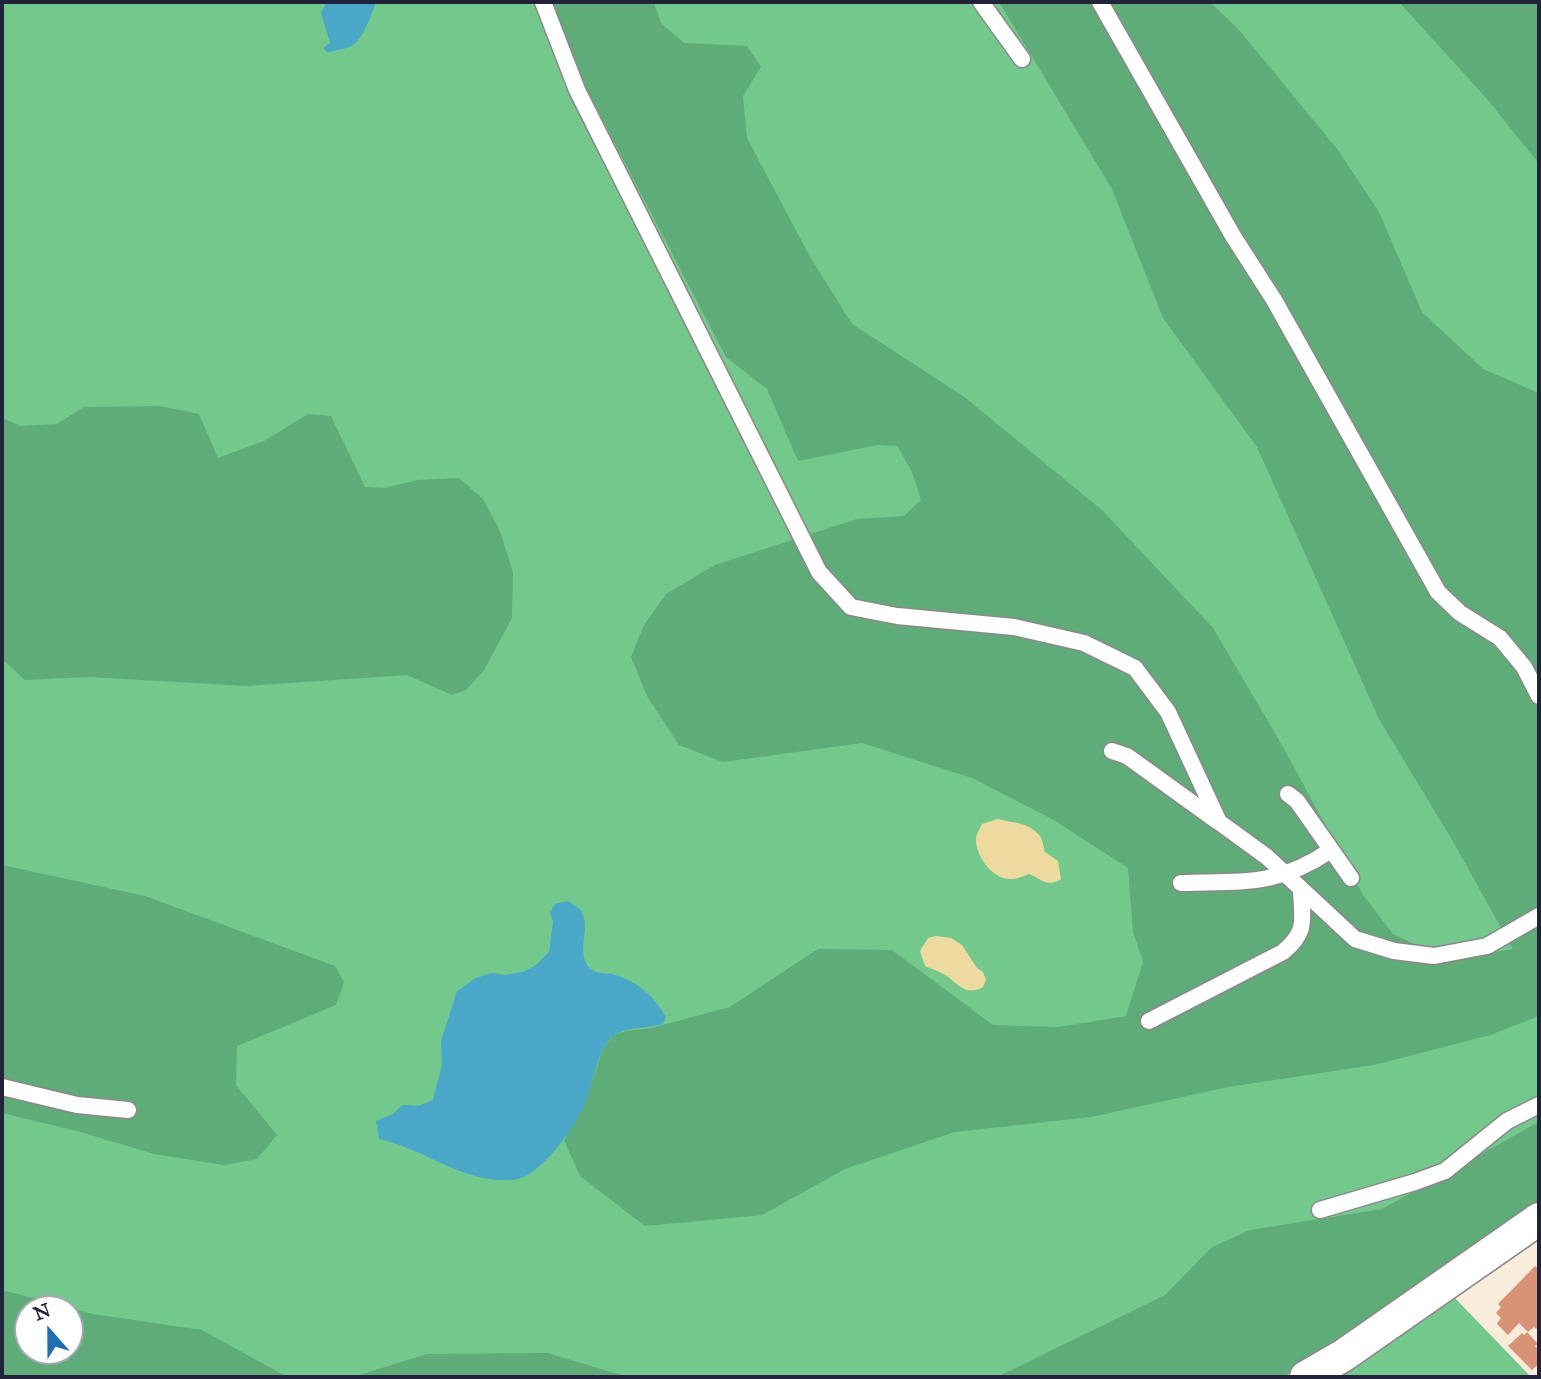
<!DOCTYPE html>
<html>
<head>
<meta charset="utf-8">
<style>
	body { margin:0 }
	#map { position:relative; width:1541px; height:1379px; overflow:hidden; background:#f7edda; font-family:"IM FELL Great Primer",serif }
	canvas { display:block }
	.frame { position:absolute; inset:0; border:4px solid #22223b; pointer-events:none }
	.north { position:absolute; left:14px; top:1295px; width:70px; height:70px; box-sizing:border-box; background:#fff; border:2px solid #a7a7b1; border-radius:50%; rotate:339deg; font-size:19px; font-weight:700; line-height:28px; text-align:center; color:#22223b }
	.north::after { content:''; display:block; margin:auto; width:24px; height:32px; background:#1f6fb2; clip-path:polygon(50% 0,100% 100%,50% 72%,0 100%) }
</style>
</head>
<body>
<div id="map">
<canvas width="1541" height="1379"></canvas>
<div class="frame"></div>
<div class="north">N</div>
</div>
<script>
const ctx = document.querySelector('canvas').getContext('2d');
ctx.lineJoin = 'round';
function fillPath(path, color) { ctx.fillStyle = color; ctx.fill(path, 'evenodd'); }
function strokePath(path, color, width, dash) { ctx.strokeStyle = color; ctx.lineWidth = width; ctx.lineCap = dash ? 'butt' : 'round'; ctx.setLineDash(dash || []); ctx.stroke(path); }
const green = new Path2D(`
	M2,2H1539V1204L1284,1377H2ZM28,1309H70V1351H28Z
	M1452,1295L1531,1377H1329Z`);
const forest = new Path2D(`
	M553,2H654L661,23L684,43L747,46L761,67L743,96L747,138L809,255L852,324L963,396L1102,510L1213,628L1282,745L1363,895L1393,934L1448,960L1513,949L1451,838L1379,719L1257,447L1163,318L1112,189L999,2H1210L1239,30L1338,150L1379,212L1422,312L1483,369L1539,393V1016L1490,1035L1374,1065L1228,1087L1091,1117L955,1132L845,1169L762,1215L645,1226L580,1176L564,1140L585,1103L603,1049L614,1035L626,1031L651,1028L730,1007L818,949L892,950L993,1025L1058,1027L1126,1016L1143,962L1133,932L1128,868L1054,820L972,778L862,743L723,762L679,745L647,696L631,657L644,625L666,594L715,565L857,519L904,516L921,500L912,472L897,446L877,445L798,461L767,389L726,357L584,84Z
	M1399,2H1539V164L1488,100Z
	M160,406L199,414L218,458L264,441L308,414L331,416L365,487L384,488L418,480L459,478L483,499L500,531L513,573L512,618L484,670L466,690L452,695L407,675L246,686L90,677L25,680L2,659V418L21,426L57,424L84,407Z
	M2,865L145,896L335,966L344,982L336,1005L237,1046L236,1085L277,1135L257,1159L224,1165L154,1154L77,1131L2,1113Z
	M1539,1122V1204L1284,1377H997L1165,1295L1212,1247L1250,1230L1382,1209Z
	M2,1290L93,1314L202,1330L287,1377H2ZM70,1309V1351H28V1309Z
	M547,1353L628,1377H721H353L427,1354Z`);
const sand = new Path2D(`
	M998,819C1013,823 1029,822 1040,836C1043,840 1043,847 1045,852L1058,861L1061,879C1048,888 1041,879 1029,874C1024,876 1017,879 1012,879C994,881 976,857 976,840C976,835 979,830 982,824Z
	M936,936L951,938L962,945L977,968L983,972L986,980L983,987C966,996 960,986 947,976C941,972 932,969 925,966L920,951L928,938Z`);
const water = new Path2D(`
	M327,2L376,3C370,16 363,42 349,47C342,50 335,49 328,53L323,48L330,43L321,13Z
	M568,901C572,904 578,907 581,911C592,927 574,955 591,969C596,974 605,973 612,974C637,981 653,995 666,1017L663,1024C649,1029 624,1026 612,1037C596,1053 594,1081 586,1101C576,1125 546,1169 521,1178C515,1181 506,1180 500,1180C459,1179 419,1147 379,1139L376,1121L393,1114L402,1105L418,1106L433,1100L442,1065L441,1041L457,991L476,978L492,973L505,975L523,972L536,965L549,952L553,922L550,913L555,904Z`);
const building = new Path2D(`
	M1535,1266L1539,1269V1326L1536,1329L1534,1327L1528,1332L1519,1323L1508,1335L1497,1324L1501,1318L1496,1313L1501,1307L1498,1304Z
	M1527,1332L1538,1344L1535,1346L1539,1350V1364L1532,1370L1508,1346L1522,1333L1524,1335Z`);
const lane = new Path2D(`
	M543,2L577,90L819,572L851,607L897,616L1014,627L1084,643L1135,668L1168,712L1219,822L1267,857L1355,939L1394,951L1434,956L1487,946L1539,916
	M981,2L1022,59
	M1100,2L1233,236L1274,300L1438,592L1460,613L1500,638L1524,667L1539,696
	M1112,751L1127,756L1217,821
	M1288,794L1297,801L1351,878
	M1181,883C1243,881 1277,887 1331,850
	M1149,1021L1283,952C1308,931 1302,920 1301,890
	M2,1087L77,1105L128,1110
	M1320,1210L1415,1182L1445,1171L1507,1121L1539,1105`);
const street = new Path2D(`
	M1306,1377L1344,1355L1539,1219`);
fillPath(green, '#73c88c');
fillPath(forest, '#5eac78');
fillPath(sand, '#eeda9e');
fillPath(water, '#49a7c8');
fillPath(building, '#d89376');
strokePath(lane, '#8c888a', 19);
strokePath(street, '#8c888a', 35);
strokePath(lane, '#fff', 16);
strokePath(street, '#fff', 32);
</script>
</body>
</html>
